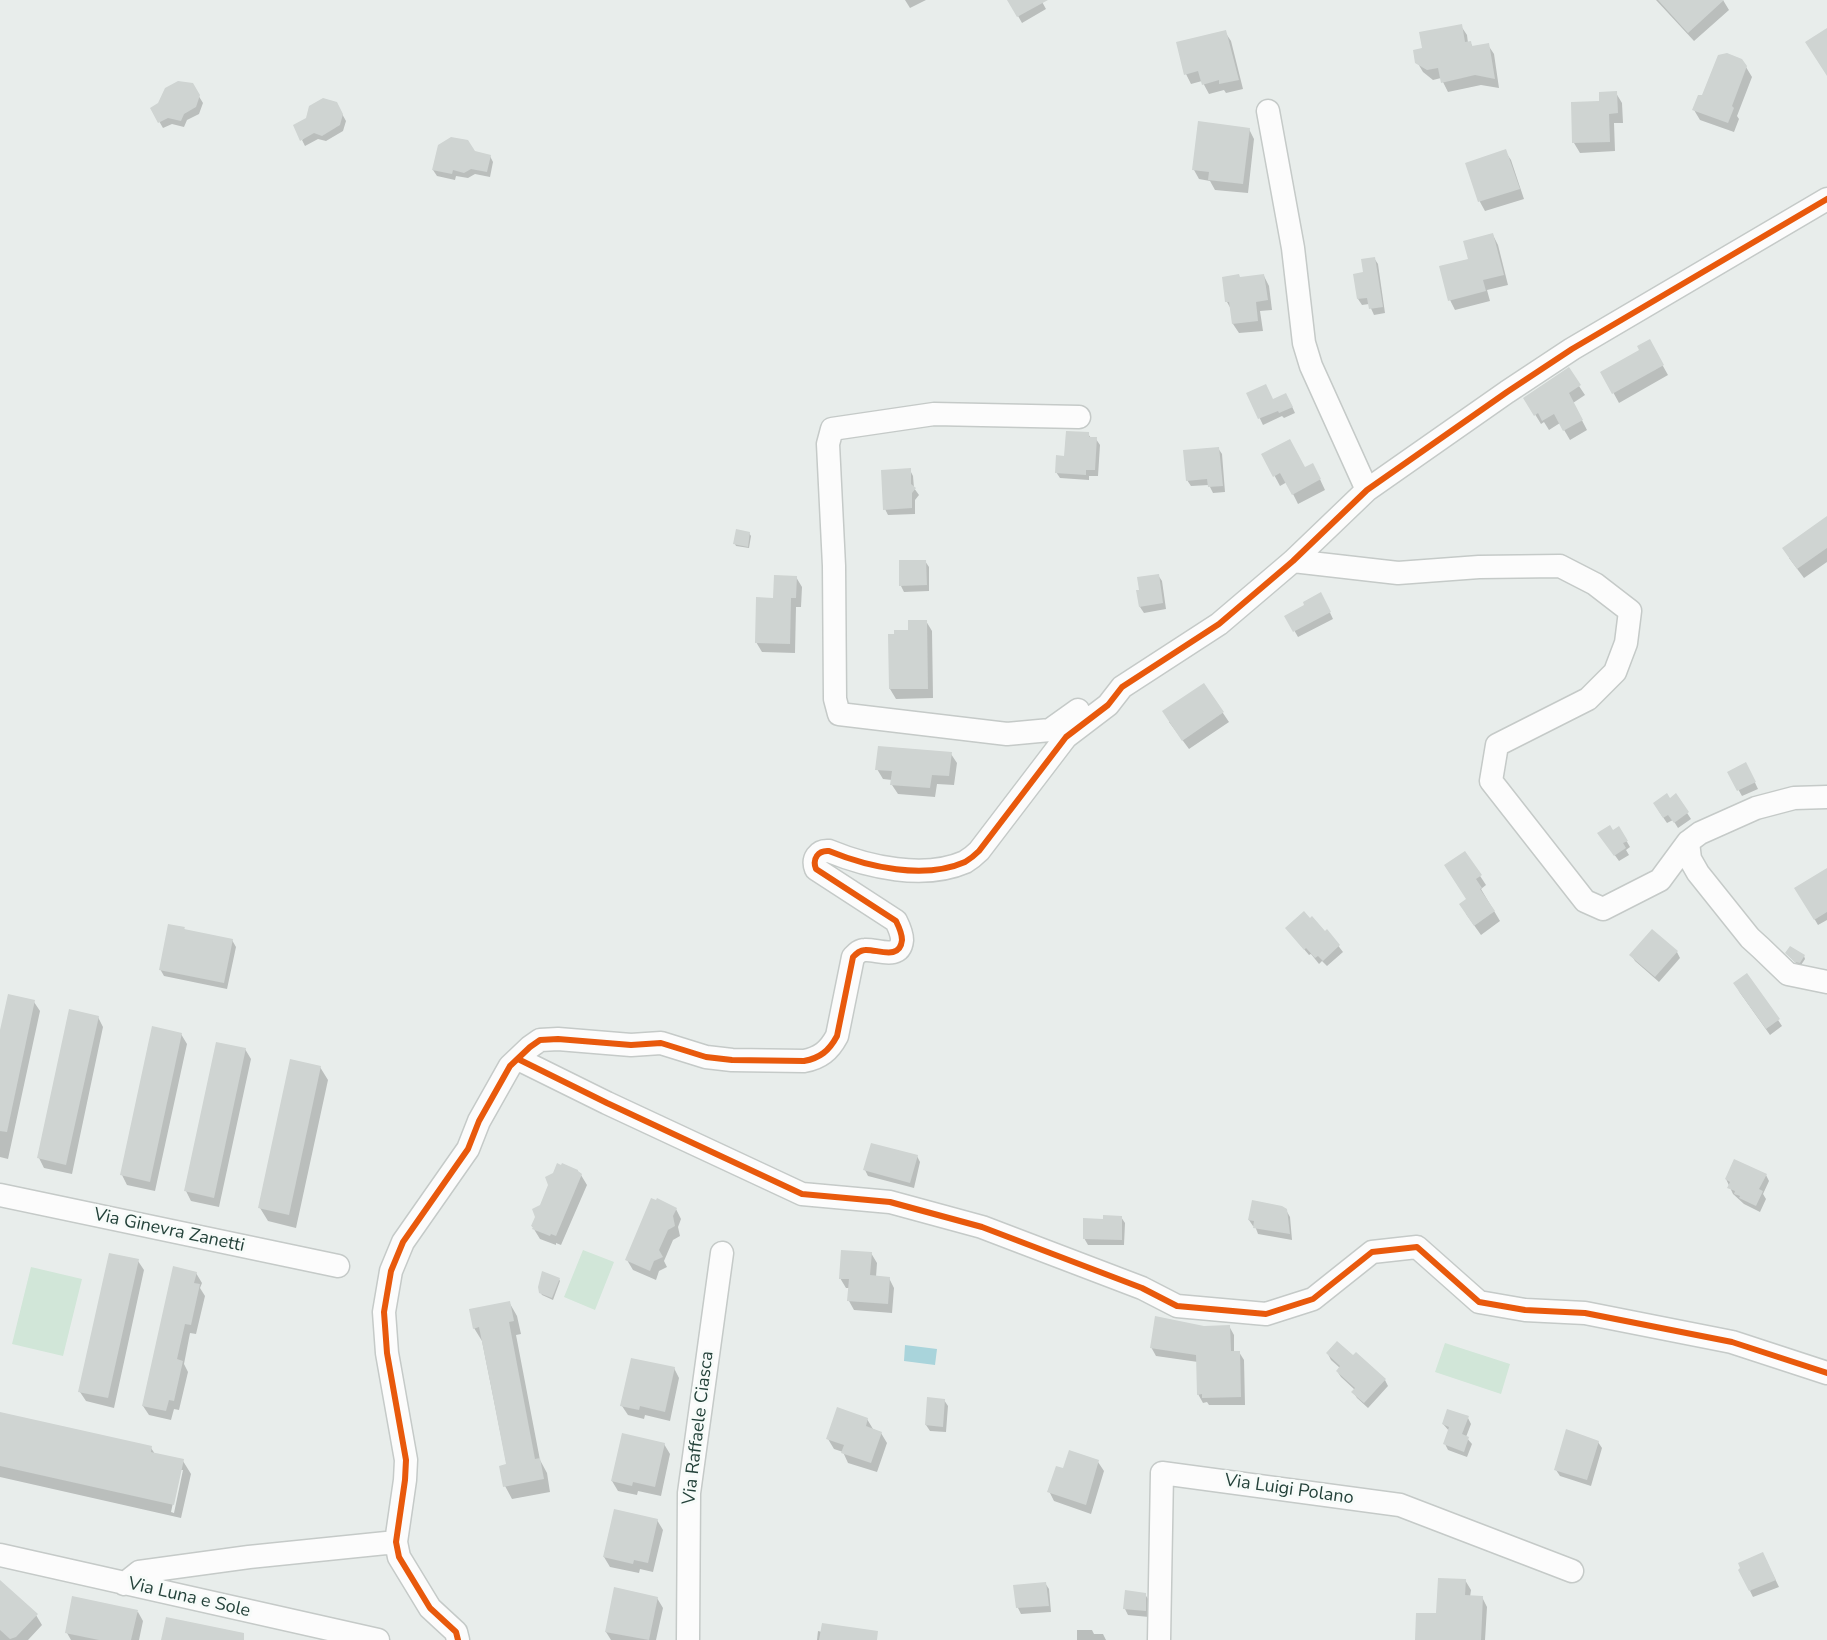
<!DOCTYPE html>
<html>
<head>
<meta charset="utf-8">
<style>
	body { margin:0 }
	canvas { display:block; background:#e8edeb }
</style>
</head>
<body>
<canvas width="1827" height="1640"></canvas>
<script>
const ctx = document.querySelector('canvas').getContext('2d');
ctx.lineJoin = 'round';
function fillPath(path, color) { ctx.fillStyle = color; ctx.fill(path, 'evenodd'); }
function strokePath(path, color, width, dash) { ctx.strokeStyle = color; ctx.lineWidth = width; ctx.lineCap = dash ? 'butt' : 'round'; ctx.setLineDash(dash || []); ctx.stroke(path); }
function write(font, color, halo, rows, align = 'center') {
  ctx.font = font + ' "Nunito Sans",sans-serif'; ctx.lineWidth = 6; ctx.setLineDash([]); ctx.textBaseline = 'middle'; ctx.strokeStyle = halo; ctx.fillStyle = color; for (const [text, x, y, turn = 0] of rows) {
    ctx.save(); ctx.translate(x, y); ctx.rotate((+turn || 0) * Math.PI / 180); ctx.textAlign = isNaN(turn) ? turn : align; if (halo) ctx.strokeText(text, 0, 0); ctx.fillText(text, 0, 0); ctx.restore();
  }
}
const green = new Path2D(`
	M583,1250L614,1262L595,1310L564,1297Z
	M31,1267L82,1279L63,1356L12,1344Z
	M1445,1343L1510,1364L1501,1394L1435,1372Z`);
const water = new Path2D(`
	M905,1345L937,1349L935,1365L904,1361Z`);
const shadow = new Path2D(`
	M905,0H926L910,8Z
	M1009,0H1041L1046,9L1022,23Z
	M1656,0H1723L1729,10L1694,41Z
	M1461,26L1467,35L1468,43L1470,42L1473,47L1488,45L1494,54L1499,88L1481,85L1448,92L1441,78L1433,80L1423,72L1417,62L1424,50Z
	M1225,32L1231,41L1243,89L1226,93L1224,90L1209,94L1202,81L1191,84L1186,74Z
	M1746,67L1752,77L1737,116L1739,119L1734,132L1700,120L1694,110L1703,96Z
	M192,85L203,103L199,114L187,120L184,127L172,124L163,128L152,109Z
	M1616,93L1622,103L1623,123H1614L1615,151L1580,153L1574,143L1572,103L1601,102Z
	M336,103L346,121L343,131L326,141L318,139L305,146L302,140Z
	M1249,129L1254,139L1248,193L1215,190L1210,181L1199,179L1194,170Z
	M1505,151L1511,160L1524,199L1485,211L1480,202L1467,164Z
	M474,152L490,156L493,162L490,177L475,174L468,178L456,176L455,180L437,176L433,170Z
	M1493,235L1498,245L1508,285L1487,290L1490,301L1455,310L1450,300L1470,260Z
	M1374,258L1378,264L1385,313L1374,315L1369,304L1362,305L1358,299L1365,274Z
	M1264,276L1269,286L1272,310L1260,311L1263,331L1239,333L1233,324L1232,311L1227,302L1240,279Z
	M1649,341L1668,375L1619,403L1602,372L1641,350Z
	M1579,386L1585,395L1573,403L1587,430L1570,440L1560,423L1549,430L1544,422L1541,424L1525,398Z
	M1248,394L1273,400H1289L1295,413L1284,418L1282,416L1263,425Z
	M1088,434L1091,438L1096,439L1100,445L1098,476H1089V480L1060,478L1056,472L1065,457Z
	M1218,448L1222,454L1225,492L1213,493L1209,485L1191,486L1187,480Z
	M1263,454L1318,475L1325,490L1298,504L1287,482L1280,486Z
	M910,470L913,476L914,488L919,495L915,500V514L888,515L885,509Z
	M1827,518V562L1804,578L1789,558Z
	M749,533L751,536L749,548L736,546L735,544Z
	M925,561L929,567V591L904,592L901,586Z
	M1158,575L1162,581L1166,609L1144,613L1140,607Z
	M796,577L802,587L801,607H796L795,653L762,652L756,642L774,599Z
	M1324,600L1333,619L1298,637L1286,616Z
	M926,621L932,631L933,698L896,699L890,689V636L909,632Z
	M1204,685L1229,722L1189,749L1169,722Z
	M951,754L957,763L954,785L937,784L935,797L898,794L892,785V780L883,779L877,769Z
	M1749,770L1758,789L1742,796L1729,773Z
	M1676,796L1691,819L1678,828L1673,820L1667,823L1658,810Z
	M1619,828L1630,847L1626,850L1629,855L1619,861L1603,839Z
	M1465,853L1486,885L1481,889L1500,921L1481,935L1466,914L1468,900Z
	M1827,872V920L1818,925L1796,888Z
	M184,928L185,931L232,940L236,947L227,989L164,976L160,969Z
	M1286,928L1324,933L1327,931L1343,952L1327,966L1322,961L1319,964L1311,954L1309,955Z
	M1677,952L1680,958L1659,982L1635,961L1631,955Z
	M1789,956H1804L1805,959L1801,965L1797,964Z
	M1738,990L1778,1020L1782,1026L1770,1035Z
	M34,1002L40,1011L8,1159L0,1157V1037Z
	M98,1017L103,1027L72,1174L44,1168L39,1158Z
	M181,1034L187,1044L155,1191L127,1185L122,1175Z
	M245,1049L251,1059L219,1207L191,1201L186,1191Z
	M320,1067L328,1080L296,1228L268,1221L260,1208Z
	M917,1156L920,1162L914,1188L868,1176L865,1170Z
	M581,1175L587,1185L561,1245L556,1243V1245L540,1239L532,1226L550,1185Z
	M1766,1175L1769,1181L1763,1194L1766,1199L1760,1212L1744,1204L1733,1194L1726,1179Z
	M676,1209L681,1219L678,1227L680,1236L673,1240L664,1261L667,1267L659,1271L656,1280L633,1270L627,1260Z
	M1286,1210L1290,1217L1292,1240L1258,1234L1255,1226H1253L1249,1220Z
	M1121,1217L1125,1223L1124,1245H1088L1084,1238Z
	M871,1253L877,1263L876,1277L889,1278L894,1288L892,1313L854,1310L849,1301L850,1288H846L840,1278Z
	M138,1261L144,1270L114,1408L86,1401L80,1392Z
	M196,1273L202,1283L200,1288L205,1296L196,1334L190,1333L184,1364L188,1372L179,1410L174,1409L171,1420L149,1415L143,1406Z
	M559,1279L560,1281L553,1300L542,1295L540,1292Z
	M509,1302L517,1316L521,1334L516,1335L540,1460L547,1473L550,1492L512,1499L505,1486L507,1466L482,1341L474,1328Z
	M1229,1326L1234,1335V1352H1239L1244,1360L1245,1405H1209L1207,1402L1203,1403L1198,1394V1362L1156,1356L1151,1347L1204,1328Z
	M1328,1354L1385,1380L1388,1386L1368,1408L1357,1398L1353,1392L1355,1390L1341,1377L1337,1371L1340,1368L1331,1360Z
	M674,1368L679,1378L670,1421L645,1415L644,1419L628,1415L622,1406Z
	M944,1400L948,1406L946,1432L930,1431L926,1425Z
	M0,1414L151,1448L155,1454L183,1461L191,1474L181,1518L0,1477ZM180,1470H183L174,1513L171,1512Z
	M1468,1418L1471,1424L1466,1437L1472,1444L1467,1457L1448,1450L1445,1444L1449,1431L1443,1424Z
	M867,1419L873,1429L881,1433L887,1443L877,1472L848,1463L843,1452L834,1449L828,1439Z
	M1598,1442L1602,1448L1591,1486L1560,1476L1556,1470Z
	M664,1444L670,1454L661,1496L638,1491L637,1495L618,1491L612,1481Z
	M1098,1462L1104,1471L1091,1514L1054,1501L1049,1491L1064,1470Z
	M657,1520L663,1530L653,1572L640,1569L639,1573L610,1567L604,1557Z
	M1766,1560L1779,1587L1753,1597L1750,1591Z
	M1465,1580L1471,1590L1470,1597H1482L1487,1607L1485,1640H1416Z
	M0,1581L36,1615L42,1625L28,1640H0Z
	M1045,1583L1049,1589L1051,1612L1021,1614L1018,1608L1015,1587Z
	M1145,1594L1149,1601V1617L1128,1615L1125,1609Z
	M657,1598L663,1608L656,1640H611L606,1632Z
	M138,1612L143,1621L139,1640H71L67,1633Z
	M1077,1630H1092L1094,1634H1103L1106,1640H1077Z
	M818,1631L822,1632L871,1640H817Z`);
const building = new Path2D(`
	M1007,0H1048L1017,17Z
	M1658,0H1724L1688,33Z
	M1462,24L1465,42L1471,41L1472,46L1489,43L1495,79L1475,75L1441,83L1438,68L1427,70L1415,63L1413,50L1422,48L1419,32Z
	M1827,28V76L1805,42Z
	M1226,30L1239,80L1219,84V80L1202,85L1198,71L1184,75L1176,42Z
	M1727,53L1742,59L1747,66L1732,106L1734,108L1728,123L1692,110L1698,95H1702L1718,55Z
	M178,81L193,83L200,95L196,107L184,114L181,121L168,118L158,123L150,108L158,103L165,88Z
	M1617,91L1618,113L1609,114L1610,142L1572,143L1571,102L1599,101V92Z
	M323,98L337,102L343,114L340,125L322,136L314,133L300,141L293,125L306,118L309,106Z
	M1198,121L1250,128L1243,184L1208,180L1209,172L1192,170Z
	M451,137L468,140L475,151L491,155L487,172L471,169L464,173L453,170L452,174L432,170L438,145Z
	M1506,149L1520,189L1478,202L1465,163Z
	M1493,233L1504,275L1483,280L1486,291L1448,301L1439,266L1468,259L1463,241Z
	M1375,257L1383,307L1369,309L1367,298L1357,299L1353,274L1363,272L1361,259Z
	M1239,274L1240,277L1264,274L1268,300L1256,302L1258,321L1232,324L1229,302H1225L1222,277Z
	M1650,339L1664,365L1612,394L1600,372L1639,350L1637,346Z
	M1569,367L1581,385L1569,393L1583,420L1563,431L1554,414L1542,421L1538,413L1534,416L1523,398Z
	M1266,384L1273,399L1286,393L1293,407L1279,413L1278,411L1258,419L1246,393Z
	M1066,431L1089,432V437H1097L1095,470H1086V475L1055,473L1056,455L1064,456Z
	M1290,439L1305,467L1313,463L1321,479L1292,495L1280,473L1273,477L1261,454Z
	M1219,447L1223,486L1208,487L1207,479L1186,481L1183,450Z
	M911,468V484L916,488L912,493V508L883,510L881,470Z
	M1827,516V548L1797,569L1782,548Z
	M736,529L750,532L748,547L733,544Z
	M899,560H926L927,585L899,586Z
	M1159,574L1163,603L1139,607L1136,590H1139L1137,577Z
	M774,575L797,576L796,598H791L790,644L755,643L756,597L773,598Z
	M1321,592L1331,612L1293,632L1284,616L1304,605L1303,602Z
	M908,620H927L928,689H889L888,634H894V630H908Z
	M1204,683L1224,712L1182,741L1162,711Z
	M878,746L952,752L949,776L932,775L930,788L890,785L892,771L875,770Z
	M1746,762L1756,782L1737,791L1727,772Z
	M1667,793L1670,798L1676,793L1689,812L1674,823L1668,815L1663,818L1653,803Z
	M1610,825L1613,830L1619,826L1628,841L1623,843L1626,848L1614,856L1597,833Z
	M1465,851L1482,875L1476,879L1482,888L1480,889L1495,911L1474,926L1459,904L1466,899L1444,865Z
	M1827,868V912L1814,920L1794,888Z
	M1304,911L1310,918L1312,916L1325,931L1327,929L1340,945L1323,961L1318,956L1315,958L1306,948L1304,950L1285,928Z
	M168,924L185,927L184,929L233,939L224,983L159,970Z
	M1652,929L1678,951L1655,977L1629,955Z
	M1790,946L1805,955L1800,963L1795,962L1785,953Z
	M1747,973L1780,1019L1766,1029L1733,983Z
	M8,994L35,1000L7,1132L0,1131V1030Z
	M69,1009L99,1016L66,1165L37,1158Z
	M152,1026L182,1033L150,1182L120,1175Z
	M216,1042L246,1048L214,1198L184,1191Z
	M290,1059L321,1066L289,1215L258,1208Z
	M871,1143L918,1155L910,1183L863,1170Z
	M1734,1159L1767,1174L1759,1189L1763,1191L1756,1206L1739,1198L1740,1196L1734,1194L1735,1191L1727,1188L1730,1182L1725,1179Z
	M557,1163L561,1165L562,1163L578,1170V1171L582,1174L556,1236L551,1234L550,1236L532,1229L533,1227L531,1226L535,1217L532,1209L540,1205L548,1185L545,1177L553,1173Z
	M651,1198L656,1200L657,1198L677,1208L673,1216L675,1226L668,1230L659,1250L663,1257L654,1261L650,1271L625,1260Z
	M1252,1200L1282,1206L1287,1209L1290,1234L1253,1228L1254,1221L1248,1220Z
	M1103,1215L1122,1216V1240L1083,1239V1218L1103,1219Z
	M841,1250L872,1252L870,1275L890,1277L888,1304L847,1301L849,1279H839Z
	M109,1253L139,1259L108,1398L78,1392Z
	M173,1266L197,1272L194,1283L200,1284L191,1325L185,1324L177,1359L183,1361L174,1401L169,1400L166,1411L142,1406Z
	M542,1271L560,1278L552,1298L539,1293L538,1287Z
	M510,1301L514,1321L509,1322L535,1459L540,1458L544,1479L503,1487L499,1466L506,1464L491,1386L479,1327L473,1329L469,1309Z
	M1155,1316L1204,1326L1230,1325L1231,1351H1240L1241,1397L1202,1398V1394L1197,1395L1196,1355L1150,1348Z
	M1337,1341L1353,1355L1356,1352L1386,1379L1364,1403L1351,1392L1355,1388L1336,1371L1340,1366L1326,1353Z
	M631,1358L675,1367L665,1412L640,1406L639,1410L620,1406Z
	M927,1397L945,1399L943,1427L925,1425Z
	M837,1407L868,1418L866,1426L882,1432L871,1463L841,1453L844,1445L826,1439Z
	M1447,1409L1469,1416L1462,1434L1469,1437L1464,1452L1443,1444L1449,1427L1442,1424Z
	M0,1412L152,1446L151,1452L184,1459L174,1505L0,1466Z
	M1566,1429L1599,1441L1587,1480L1554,1470Z
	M622,1433L665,1443L655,1487L633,1482L632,1486L611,1481Z
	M1069,1450L1099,1460L1086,1505L1047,1492L1056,1466L1063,1468Z
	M614,1509L658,1519L648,1563L634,1560L633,1564L603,1557Z
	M1763,1552L1776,1580L1749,1591L1738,1570L1740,1568L1738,1563Z
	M1438,1578L1466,1579L1465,1595L1483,1596L1481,1640H1415L1416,1613H1436Z
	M0,1580L38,1614L16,1637L10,1639L0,1630Z
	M1046,1582L1049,1606L1016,1608L1013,1585Z
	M614,1587L658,1597L649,1640L605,1632Z
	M1125,1590L1146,1593V1611L1123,1609Z
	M72,1596L138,1610L131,1640H99L65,1633Z
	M166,1617L244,1633V1640H161Z
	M822,1623L878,1631L877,1640H819Z`);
const minor = new Path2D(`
	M1268,111L1293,248L1304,343L1311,366L1367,490
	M1293,561L1398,573L1479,567L1560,566L1595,584L1630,611L1626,643L1615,672L1588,699L1497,745L1491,781L1585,901L1603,909L1660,880L1688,842L1700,833L1756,808L1794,798L1827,797
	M1078,710L1050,730L1007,734L839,714L835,699L834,566L828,444L832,429L934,414L1079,417
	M1688,842L1690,859L1698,873L1750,938L1761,948L1788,974L1827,982
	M518,1059L607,1103L802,1194L890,1202L982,1227L1142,1288L1177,1306L1266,1314L1313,1299L1372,1252L1417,1247L1479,1302L1525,1310L1585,1313L1732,1342L1827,1373
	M0,1195L338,1266
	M0,1555L378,1640
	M124,1584L139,1572L249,1557L396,1542
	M458,1640L456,1632L430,1608L399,1557L396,1542L405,1480L406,1460L387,1353L384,1312L391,1271L403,1242L468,1149L479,1121L510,1066L530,1047L540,1040L558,1039L631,1045L661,1043L706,1057L732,1060L804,1061C820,1058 829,1051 837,1036L853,957C857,953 860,950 865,950C877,949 900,961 902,940C902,933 899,927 896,921L816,869C812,859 818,850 829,851C868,867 924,880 965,862C970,859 975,855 979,851L1066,737L1108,705L1122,687L1219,624L1293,561L1367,490L1507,392L1572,349L1827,199
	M688,1640L689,1493L722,1253
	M1159,1640L1162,1473L1400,1505L1572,1571`);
const cycleway = new Path2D(`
	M518,1059L607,1103L802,1194L890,1202L982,1227L1142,1288L1177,1306L1266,1314L1313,1299L1372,1252L1417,1247L1479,1302L1525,1310L1585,1313L1732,1342L1827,1373
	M458,1640L456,1632L430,1608L399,1557L396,1542L405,1480L406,1460L387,1353L384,1312L391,1271L403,1242L468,1149L479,1121L510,1066L530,1047L540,1040L558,1039L631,1045L661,1043L706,1057L732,1060L804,1061C820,1058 829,1051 837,1036L853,957C857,953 860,950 865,950C877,949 900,961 902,940C902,933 899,927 896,921L816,869C812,859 818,850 829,851C868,867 924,880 965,862C970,859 975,855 979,851L1066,737L1108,705L1122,687L1219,624L1293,561L1367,490L1507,392L1572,349L1827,199`);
const streetNames = [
	["Via Ginevra Zanetti",169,1231,12],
	["Via Raffaele Ciasca",699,1428,-83],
	["Via Luigi Polano",1289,1490,8],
	["Via Luna e Sole",189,1598,13]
];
fillPath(green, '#d1e6d8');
fillPath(water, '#a9d4db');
fillPath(shadow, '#0003');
fillPath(building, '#cfd4d2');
strokePath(minor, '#c5cac8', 25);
strokePath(minor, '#fcfcfc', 22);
strokePath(cycleway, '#e8590c', 6);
write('18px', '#24423a', '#f7fbf9', streetNames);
</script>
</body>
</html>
